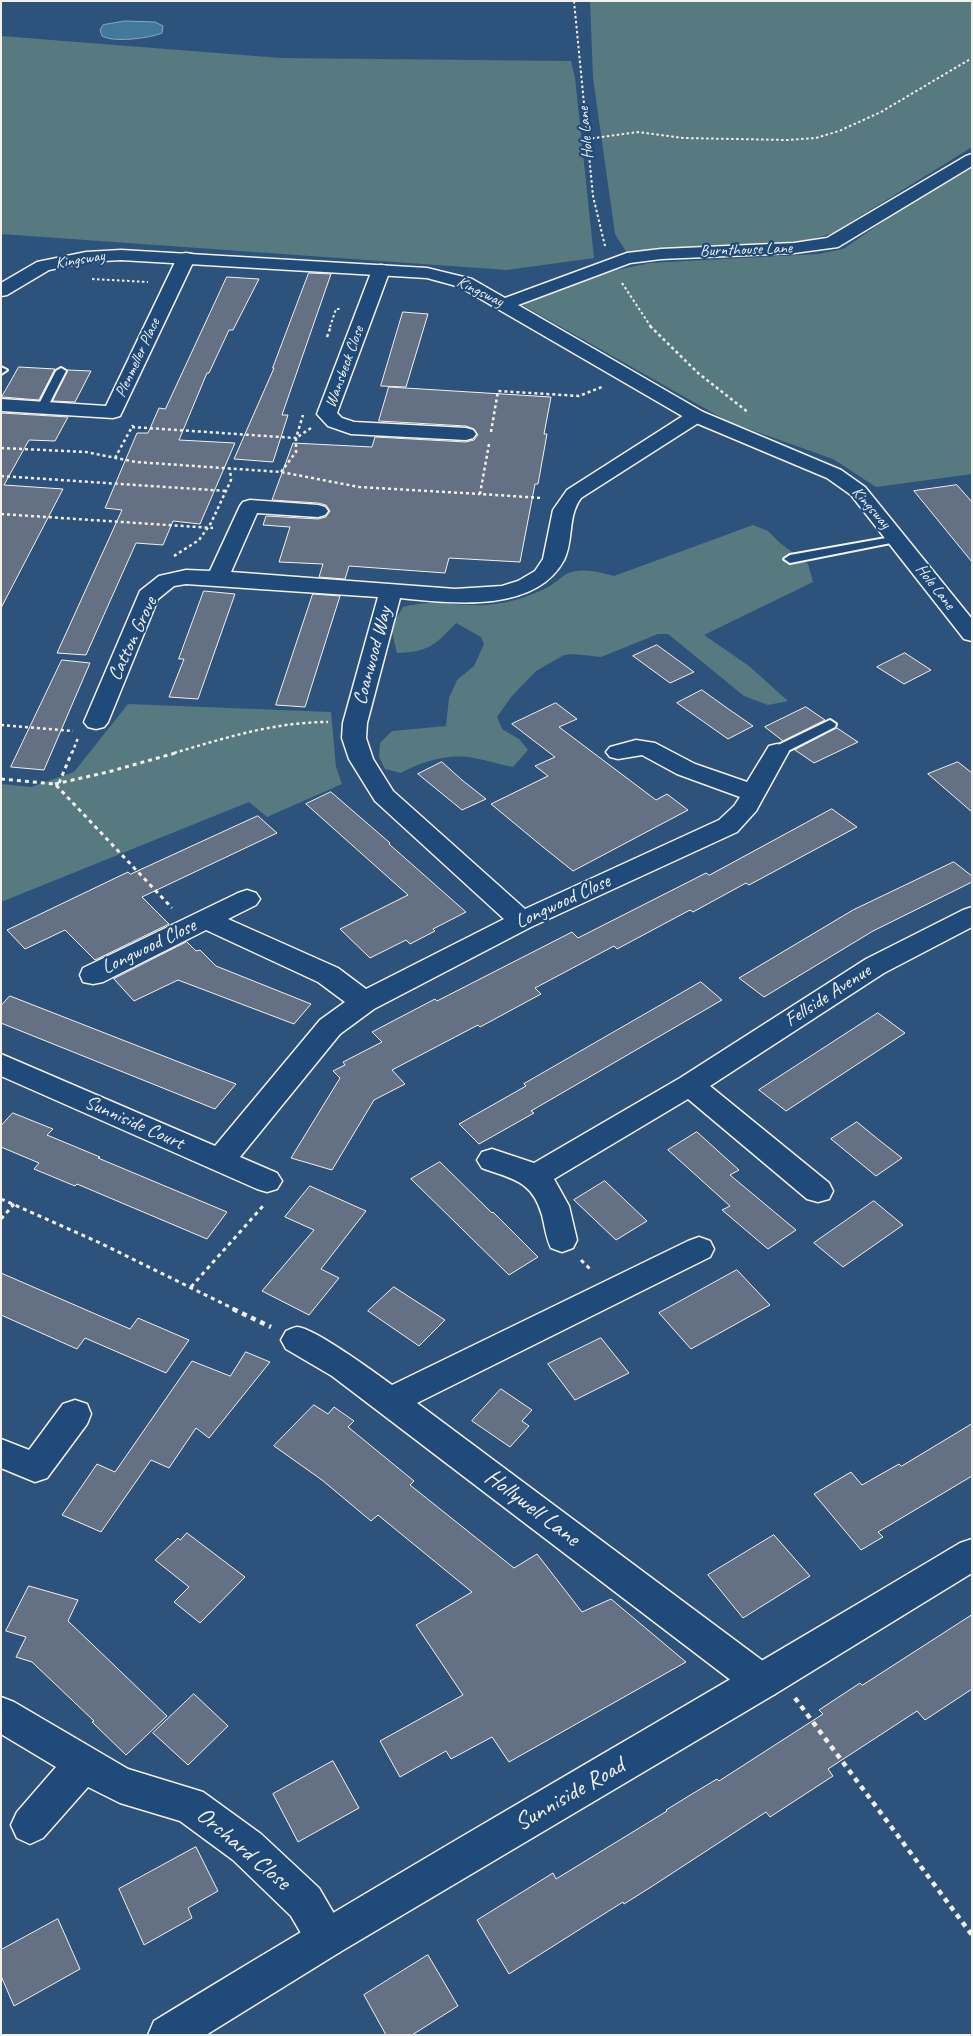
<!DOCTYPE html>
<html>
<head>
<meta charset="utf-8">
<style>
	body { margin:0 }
	#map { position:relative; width:973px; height:2036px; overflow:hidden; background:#2d527c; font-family:Caveat,sans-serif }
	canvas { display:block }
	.frame { position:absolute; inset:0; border:2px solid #f4f1e8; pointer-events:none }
</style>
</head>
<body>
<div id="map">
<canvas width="973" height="2036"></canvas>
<div class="frame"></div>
</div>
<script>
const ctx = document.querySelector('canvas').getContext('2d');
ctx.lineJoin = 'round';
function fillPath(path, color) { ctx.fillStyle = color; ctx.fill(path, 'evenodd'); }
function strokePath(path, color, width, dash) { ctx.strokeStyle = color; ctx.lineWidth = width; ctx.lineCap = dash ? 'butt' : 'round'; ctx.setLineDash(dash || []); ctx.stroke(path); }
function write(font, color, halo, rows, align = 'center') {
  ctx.font = font + ' Caveat,sans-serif'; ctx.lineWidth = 4.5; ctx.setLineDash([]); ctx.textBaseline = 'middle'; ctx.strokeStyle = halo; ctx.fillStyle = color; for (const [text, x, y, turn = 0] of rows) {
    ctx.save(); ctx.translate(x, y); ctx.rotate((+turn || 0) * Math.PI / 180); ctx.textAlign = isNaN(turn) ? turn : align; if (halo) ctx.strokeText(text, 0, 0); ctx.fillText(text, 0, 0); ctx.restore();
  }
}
const green = new Path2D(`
	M590,1H972V147L833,233L808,241L661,249L627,253L615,234L593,78Z
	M1,36L281,58L571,61L575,78L594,258L507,270L1,234Z
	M972,168V474L876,487L833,459L729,422L524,306L525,302L598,274L650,263L818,254L843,249L909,204Z
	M753,525L768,531L780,543L808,564L813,582L704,635L749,666L788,701L768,705L744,696L668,634H658L601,657L573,654L564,655L536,671L512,696L497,717L502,729L519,739L528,750L513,767C500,765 487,760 474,758C451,753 422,761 401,773L385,769L379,757L380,743L392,731L446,726L449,698L457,680L474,666L484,644L481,637L456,623C435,645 429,652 397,653L391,628L403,607C436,597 464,609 495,604C514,602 533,595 550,586C559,580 564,573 576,571C589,569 602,573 614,576Z
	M128,704L331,712L336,767L342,784L267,817L249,802L1,902V784L31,787L74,772Z`);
const water = new Path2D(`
	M125,21L155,22L163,26L162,33C150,38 114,43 102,36L100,30L103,25Z`);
const building = new Path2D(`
	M309,273L331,274L282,415H288L273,462L234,459L274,368H273Z
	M227,277L259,279L233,330H229L209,373H207L179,440L235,443L200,524L173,521L163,545L136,543L86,655L57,653L122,510L105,508L137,433H148L159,408L165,409Z
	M403,312L428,314L406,387L381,386Z
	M19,367L55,369L39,400L2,397Z
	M67,370L91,371L75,402L53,401Z
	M389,387L551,397L544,434H547L538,484H535L520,562L449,558L445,573L349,566L345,579L319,577L323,564L279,562L290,527L263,525L266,516L318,519L326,517L330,511L326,505L318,503L272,500L293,443L372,447L375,437L466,442L474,440L478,435L474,429L466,426L379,421Z
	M1,413L68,417L55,441L29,440L4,485L63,489L1,608Z
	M957,485L972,502V562L914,491Z
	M204,591L235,594L198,699L169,697L184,659H179Z
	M313,594L340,596L305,707L276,705Z
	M657,645L694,672L670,683L633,656Z
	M905,653L931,670L904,684L877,667Z
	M62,660L90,663L44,770L11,767Z
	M702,690L727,708L753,726L728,739L677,703Z
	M556,703L577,719L559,727L656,800L667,794L688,810L573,871L543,847L491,804L548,776L535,766L555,757L512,724Z
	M806,707L825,720L783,741L765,727Z
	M837,728L858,742L814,763L795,750Z
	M442,762L462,780L486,799L462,810L418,774Z
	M958,762L972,773V812L928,774Z
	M331,792L390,843L389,844L466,912L433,929L435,931L410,944L406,940L370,958L340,929L408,895L306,804Z
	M832,809L857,827L749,885L746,883L693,912L690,910L617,949L614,946L535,988L541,994L480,1027L478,1025L392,1070L405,1084L374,1100L332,1170L291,1158L340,1078L333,1071L345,1065L343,1062L382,1042L372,1032L435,999L437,1001L572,932L578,938L706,873L709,875Z
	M258,816L277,833L142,897L169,924L95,960L65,930L25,949L7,930L128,872L130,874Z
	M954,862L972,876V882L873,931L764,997L739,978L853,910Z
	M187,942L196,951L200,950L216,966L311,1004L294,1024L178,980L134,1001L114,979Z
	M701,982L722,1000L531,1111L534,1113L479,1144L459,1124L526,1086L524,1084Z
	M10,996L184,1064L236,1084L215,1109L1,1023V1006Z
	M878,1013L905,1033L786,1111L759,1090Z
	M13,1113L53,1129L47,1135L100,1157L98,1158L227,1212L207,1239L77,1184L75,1186L34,1169L39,1163L1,1147V1126Z
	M857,1122L879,1140L902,1158L876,1176L831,1139Z
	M697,1132L739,1170L730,1175L796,1230L768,1249L722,1210L730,1206L668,1150Z
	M440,1162L492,1213L493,1212L538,1257L509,1275L411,1179Z
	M605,1181L647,1221L616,1240L574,1200Z
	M310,1186L366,1211L321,1269L339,1278L309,1315L262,1291L314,1230L285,1217Z
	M874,1201L903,1225L843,1267L814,1243Z
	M737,1270L770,1305L691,1349L659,1313Z
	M1,1273L130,1329L138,1318L189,1340L166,1373L85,1338L77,1349L1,1315Z
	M394,1287L445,1320L419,1346L368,1311Z
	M601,1338L629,1373L575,1400L548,1364Z
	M246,1352L270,1362L209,1438L196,1428L169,1468L151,1460L101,1532L62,1515L97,1464L115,1472L192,1361L230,1376Z
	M501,1389L532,1410L522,1421L529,1426L510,1447L472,1421Z
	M314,1405L328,1414L334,1407L354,1421L348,1427L414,1481L410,1485L514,1568L537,1554L582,1612L611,1599L686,1662L509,1762L492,1737L451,1759L446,1751L400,1777L380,1741L463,1695L416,1625L472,1592L378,1515L371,1521L322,1480L274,1446Z
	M972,1424V1476L878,1532L883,1537L861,1550L814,1494L851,1472L862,1485L899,1464L901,1466Z
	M187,1533L245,1577L200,1623L174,1602L189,1587L155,1560L178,1538L180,1540Z
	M774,1535L810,1576L743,1618L708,1575Z
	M29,1586L78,1600L68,1621L167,1716L126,1755L92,1722L94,1721L32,1662L16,1657L26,1637L6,1631Z
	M972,1615V1689L925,1720L917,1711L828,1769L833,1776L770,1817L766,1812L651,1887L624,1904L623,1902L509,1974L477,1920L553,1873L556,1879L667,1811L666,1810L692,1794L717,1779L719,1781L823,1714L819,1710L860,1683L862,1685Z
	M194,1694L228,1726L188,1765L153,1733Z
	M333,1761L359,1808L298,1842L273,1794Z
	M196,1847L218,1891L188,1908L192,1918L144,1945L119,1889Z
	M58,1919L80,1969L14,2006L1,1976V1950Z
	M428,1955L458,2006L412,2035H386L364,1995Z`);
const pathFar3 = new Path2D(`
	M574,1L593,196L605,246
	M587,139L638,132L683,138L787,140L816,138L839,131L881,112L972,58
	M92,279L148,282
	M622,283L651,327
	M330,327L336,309H340`);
const pathFar2 = new Path2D(`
	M650,326L698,373L749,413
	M327,337L331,326
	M132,427L296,438L303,415
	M491,432L498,391L579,396L602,387
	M489,444L480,494L542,498
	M1,448L86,452L136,462L281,472L359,487L480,494
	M115,458L133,425
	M281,472L296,452V438L311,428
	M1,476L226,491
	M1,514L213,528
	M174,556L199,540L211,523L231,480L230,469
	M1,725L73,731
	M72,753L78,738
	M174,753C225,738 274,722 328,722`);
const pathFar1 = new Path2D(`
	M1,779L55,784L172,908
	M59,783L72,752
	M55,784L108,772L179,752
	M1,1199L98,1242L236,1310
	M1,1219L14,1204
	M581,1260L592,1271
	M191,1287L263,1206`);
const path = new Path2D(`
	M233,1309L271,1327
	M795,1698L972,1935`);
const service = new Path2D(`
	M1,367L7,370L1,374Z
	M61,368L66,371L47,408L46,410H38L37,408L56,371Z
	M897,536L903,539L901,541L790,563L784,559L790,555Z
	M830,720L836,724L835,727L782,754H772L770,751L772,748Z`);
const minor = new Path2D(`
	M186,253L192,254L195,258L120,416L113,418L1,411V399L106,406L177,258L180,254Z
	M381,265L387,266L390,270L337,413L342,418L354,422L466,428L473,430L476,434L473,438L466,440L351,434L328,426L317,414L372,270L375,266Z
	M696,410L703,412L706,416L703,420L581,498C567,517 574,540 564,560C535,614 451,603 400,598L367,723L366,738L373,759L393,791L525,909L719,820L734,806L740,797L677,774L642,755L618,759L610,757L606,752L610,747L636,740L655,743L695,764L747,782L769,746L777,744L785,746L789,751L756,811L737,832L531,927L374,1009L340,1034L240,1157L277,1173L282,1181L277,1189L267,1192L257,1189L1,1076V1054L215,1146L320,1020L345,1002L318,982L206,930L103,982L93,984L83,982L80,975L83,968L238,893L247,890L256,893L260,899L256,905L228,919L338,968L366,989L504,919L375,801L349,759L342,738L343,723L378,597L186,584L174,586L158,599L108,722L104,727L96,729L88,727L84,722L140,591L159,576L186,570L210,571L240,506L243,502L250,500L318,505L325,507L328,511L325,515L318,517L257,513L231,572L455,589L502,586L518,581L535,571L543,559L553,510L567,490L689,412Z
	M972,907V927L884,973L710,1086L829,1183L833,1191L829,1199L818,1202L807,1199L688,1099L554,1179L569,1206L577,1240L573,1248L562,1252L551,1248C546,1238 545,1227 542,1215C532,1180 512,1179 482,1168L477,1160L482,1152L492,1149L534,1163L680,1078L866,959L963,910Z
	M699,1237L710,1241L714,1249L710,1257L417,1403L775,1670L780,1682L775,1694L762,1699L749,1694L378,1411L332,1376L286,1349L281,1340L286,1331C289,1330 294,1327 297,1327C313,1327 377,1374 392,1385L688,1241Z
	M75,1400L87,1404L91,1414L87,1424L47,1478L35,1482L1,1468V1439L29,1450L63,1404Z
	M1,1697L14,1702L128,1769L203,1792L261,1834L319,1888L340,1924L346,1938L340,1952L326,1958L312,1952L291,1916L233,1860L180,1821L120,1803L88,1787L43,1838L30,1844L17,1838L11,1825L17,1812L56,1767L1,1734Z`);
const tertiary = new Path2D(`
	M972,154V166L838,247L794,253L661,259L630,263L518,305L703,412L841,470L865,487L972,619V641L964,639L851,495L827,478L689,420L460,287L427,278L121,260L86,262L49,270L7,295L1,296V283L37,262L86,252L121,250L427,268L472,279L505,298L627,253L661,249L794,243L827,238L966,156Z`);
const secondary = new Path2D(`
	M972,1539V1573L775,1694L340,1952L206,2035H148L154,2021C420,1858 692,1704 960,1543Z`);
const farStreetnames = [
	["Hole Lane",586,133,-95],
	["Burnthouse Lane",746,250,-2],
	["Kingsway",80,260,-9],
	["Kingsway",480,292,26],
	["Plenmeller Place",138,358,-65],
	["Wansbeck Close",345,367,-70],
	["Kingsway",871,508,49],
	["Hole Lane",935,587,52]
];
const streetNames = [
	["Catton Grove",133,639,-65],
	["Coanwood Way",373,656,-75],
	["Longwood Close",563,902,-25],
	["Longwood Close",149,947,-26],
	["Fellside Avenue",828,996,-33],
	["Sunniside Court",134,1123,24]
];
const nearStreetnames = [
	["Hollywell Lane",532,1508,37],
	["Sunniside Road",570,1795,-30],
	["Orchard Close",243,1849,40]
];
fillPath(green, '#577a80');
fillPath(water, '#41799c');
strokePath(water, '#89a9ba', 1);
fillPath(building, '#647083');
strokePath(building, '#f4f1e8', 1);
strokePath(service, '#f4f1e8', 4);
strokePath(minor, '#f4f1e8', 3);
strokePath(tertiary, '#f4f1e8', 3);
strokePath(secondary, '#f4f1e8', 3);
strokePath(pathFar3, '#f4f1e8', 2, [2.5, 2.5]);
strokePath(pathFar2, '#f4f1e8', 2.5, [3, 3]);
strokePath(pathFar1, '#f4f1e8', 3, [4, 4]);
strokePath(path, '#f4f1e8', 4.5, [5, 5]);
fillPath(service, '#1f4a7a');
fillPath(minor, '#1f4a7a');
fillPath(tertiary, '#1f4a7a');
fillPath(secondary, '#1f4a7a');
write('16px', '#f4f1e8', '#1f4a7a', farStreetnames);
write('20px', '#f4f1e8', '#1f4a7a', streetNames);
write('24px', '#f4f1e8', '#1f4a7a', nearStreetnames);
</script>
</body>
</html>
